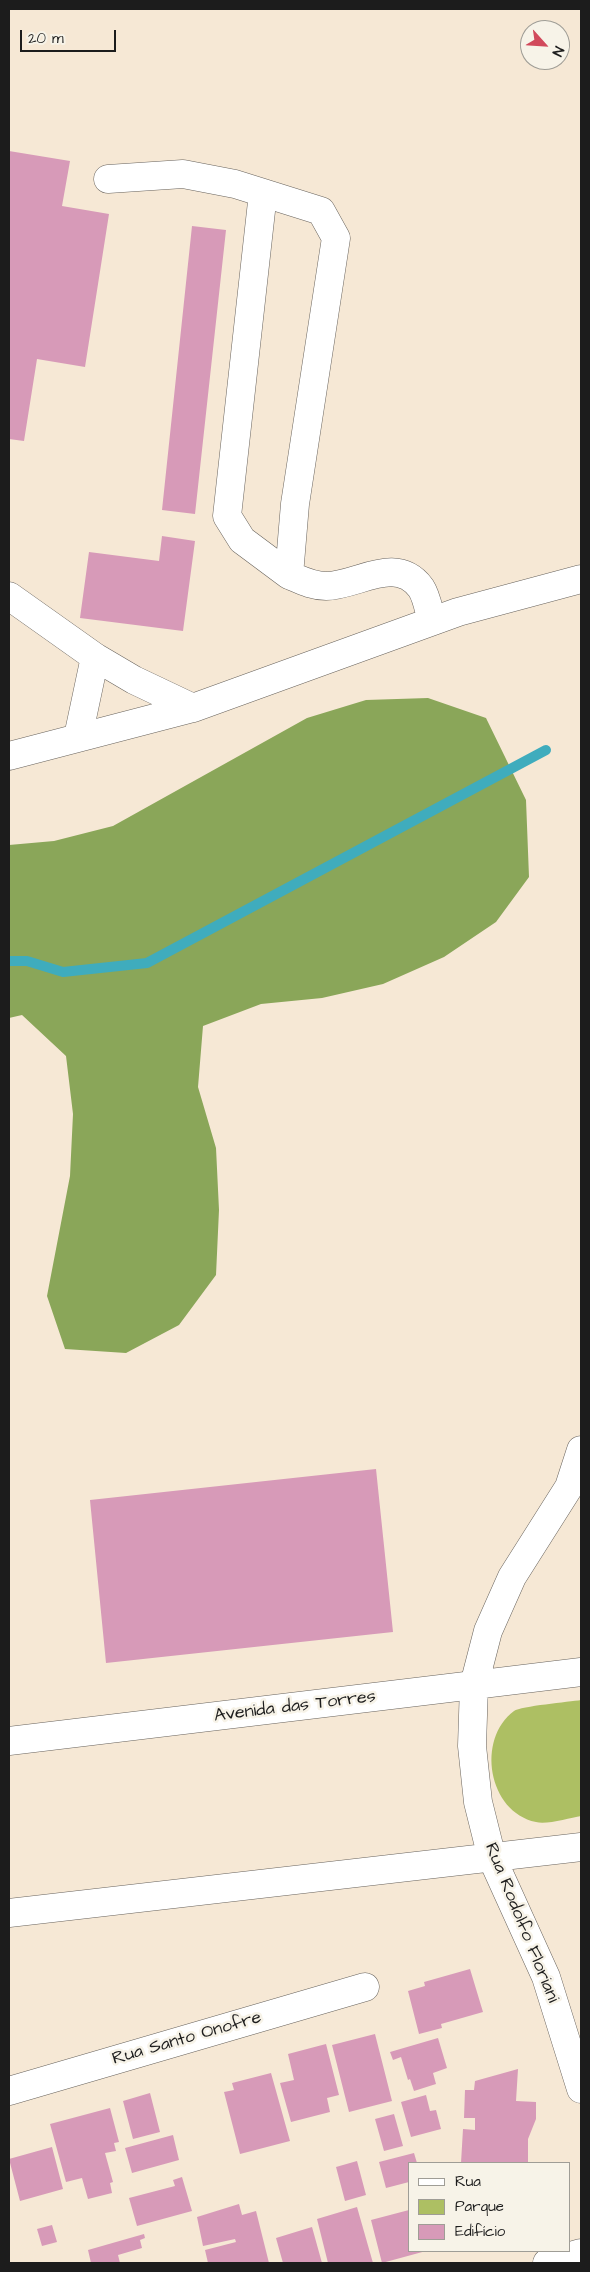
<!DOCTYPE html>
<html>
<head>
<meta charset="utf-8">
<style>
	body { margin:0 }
	#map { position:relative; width:590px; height:2272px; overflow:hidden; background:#f6e8d5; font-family:"Architects Daughter",sans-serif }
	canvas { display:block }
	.frame { position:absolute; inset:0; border:10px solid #1c1c1c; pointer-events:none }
	.legend { position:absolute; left:408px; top:2162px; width:162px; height:90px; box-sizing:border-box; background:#f7f3e8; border:1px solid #9f9d96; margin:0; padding:6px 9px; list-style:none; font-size:15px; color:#1c1c1c }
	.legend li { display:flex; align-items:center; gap:10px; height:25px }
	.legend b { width:25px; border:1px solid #9f9d96 }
	.north { position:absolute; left:520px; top:20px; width:50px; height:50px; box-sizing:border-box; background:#f7f3e8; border:1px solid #9f9d96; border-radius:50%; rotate:116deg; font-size:14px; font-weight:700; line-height:20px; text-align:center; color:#1c1c1c }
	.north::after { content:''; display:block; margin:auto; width:18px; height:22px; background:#d1495b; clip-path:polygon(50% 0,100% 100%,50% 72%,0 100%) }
	.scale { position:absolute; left:20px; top:30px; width:96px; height:22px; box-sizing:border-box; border:2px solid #1c1c1c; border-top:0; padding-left:6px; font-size:15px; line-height:18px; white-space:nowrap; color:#1c1c1c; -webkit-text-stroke:4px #f7f3e8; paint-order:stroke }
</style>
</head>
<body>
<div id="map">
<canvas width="590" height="2272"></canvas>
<div class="frame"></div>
<ul class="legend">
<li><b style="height:6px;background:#fff"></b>Rua</li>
<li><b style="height:14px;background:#adbf63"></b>Parque</li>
<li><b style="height:14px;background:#d79ab8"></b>Edifício</li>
</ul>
<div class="north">N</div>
<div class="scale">20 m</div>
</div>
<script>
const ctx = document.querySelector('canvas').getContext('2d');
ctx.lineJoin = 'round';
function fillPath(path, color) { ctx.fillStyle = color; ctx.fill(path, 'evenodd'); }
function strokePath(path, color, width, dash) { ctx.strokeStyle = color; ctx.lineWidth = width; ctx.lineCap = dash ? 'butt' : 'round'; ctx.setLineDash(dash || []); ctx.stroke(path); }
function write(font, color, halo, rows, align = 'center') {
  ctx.font = font + ' "Architects Daughter",sans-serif'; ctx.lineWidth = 5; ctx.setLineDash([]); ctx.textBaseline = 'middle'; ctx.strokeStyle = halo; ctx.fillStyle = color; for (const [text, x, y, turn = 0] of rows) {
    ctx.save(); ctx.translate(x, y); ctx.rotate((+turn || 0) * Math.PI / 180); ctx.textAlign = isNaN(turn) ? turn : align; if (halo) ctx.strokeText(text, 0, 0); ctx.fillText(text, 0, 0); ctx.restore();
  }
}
const green = new Path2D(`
	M581,1700V1816C570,1818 546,1825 536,1822C488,1812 476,1739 514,1711C521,1706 569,1702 581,1700Z`);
const forest = new Path2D(`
	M428,698L486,718L526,800L529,877L496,922L444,957L383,984L322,998L261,1004L203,1026L198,1087L216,1148L219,1210L216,1275L179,1325L126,1353L65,1349L47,1296L70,1176L73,1114L66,1056L22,1015L9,1018V845L54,841L113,826L307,718L366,700Z`);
const stream = new Path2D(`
	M9,961H27L63,972L147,963L546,750`);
const building = new Path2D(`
	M9,151L70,161L62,206L109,214L85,367L37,359L24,441L9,439Z
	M192,226L226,230L195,514L162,510Z
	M162,536L195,541L183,631L80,618L89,552L159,561Z
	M376,1469L393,1632L106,1663L90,1500Z
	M470,1969L483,2012L441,2024L442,2028L419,2034L408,1991L425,1986L424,1982Z
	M375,2034L392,2101L349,2112L332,2045Z
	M438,2038L447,2068L433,2073L436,2084L414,2091L410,2079L408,2080L401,2057L393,2060L390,2052Z
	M326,2044L339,2095L327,2098L330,2112L291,2122L280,2083L294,2080L288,2054Z
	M518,2069L516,2101L536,2102V2119L528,2139V2163H461L463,2129L475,2130V2118H464L465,2090H474L475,2081Z
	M271,2073L290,2141L240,2154L224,2092L234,2090L232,2083Z
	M150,2093L160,2132L133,2139L123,2101Z
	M426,2095L430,2111L436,2110L441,2129L411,2137L401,2102Z
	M110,2108L119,2142L114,2143L116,2151L105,2153L113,2182L110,2183L112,2193L88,2199L82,2178L66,2182L50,2124Z
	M394,2114L403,2146L384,2151L375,2119Z
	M173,2135L179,2160L132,2173L125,2148Z
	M52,2147L63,2189L20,2201L9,2159Z
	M414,2153L417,2163H409V2182L386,2188L379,2162Z
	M357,2161L366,2195L345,2201L336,2167Z
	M182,2177L192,2211L137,2226L129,2198L175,2186L173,2180Z
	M239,2204L242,2215L256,2211L269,2263H208L205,2250L236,2242L235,2239L203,2246L197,2217Z
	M357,2207L373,2263H328L317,2219Z
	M409,2210V2251H426L382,2263L371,2220Z
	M52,2225L57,2242L42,2246L37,2229Z
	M312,2227L322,2263H283L276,2238Z
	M144,2234L145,2238L140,2240L142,2248L118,2255L120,2263H91L88,2250Z`);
const minor = new Path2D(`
	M108,179L183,174L235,184L321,211L336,238L295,504L289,575C301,580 312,586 326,586C357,586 396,554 421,588C427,597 429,612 432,621
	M263,193L227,516L242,540L289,575
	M9,596L95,657L134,680L193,708
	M78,737L95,657
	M9,756L193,708L458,612L581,579
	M9,1741L474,1685
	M9,2091L365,1987
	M547,2263L581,2253`);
const major = new Path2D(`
	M581,1450L569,1487L512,1577L488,1631L474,1685L472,1746L478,1802L492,1858L546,1977L581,2089
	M474,1685L581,1672
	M9,1913L581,1847`);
const streetNames = [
	["Avenida das Torres",295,1707,-7],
	["Rua Rodolfo Floriani",521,1923,68],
	["Rua Santo Onofre",187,2039,-16]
];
fillPath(green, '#adbf63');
fillPath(forest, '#8aa659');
strokePath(stream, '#3facbd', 10);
fillPath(building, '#d79ab8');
strokePath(minor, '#68635d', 29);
strokePath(major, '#68635d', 29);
strokePath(minor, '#fff', 28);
strokePath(major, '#fff', 28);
write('18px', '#1c1c1c', '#f7f3e8', streetNames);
</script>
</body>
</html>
